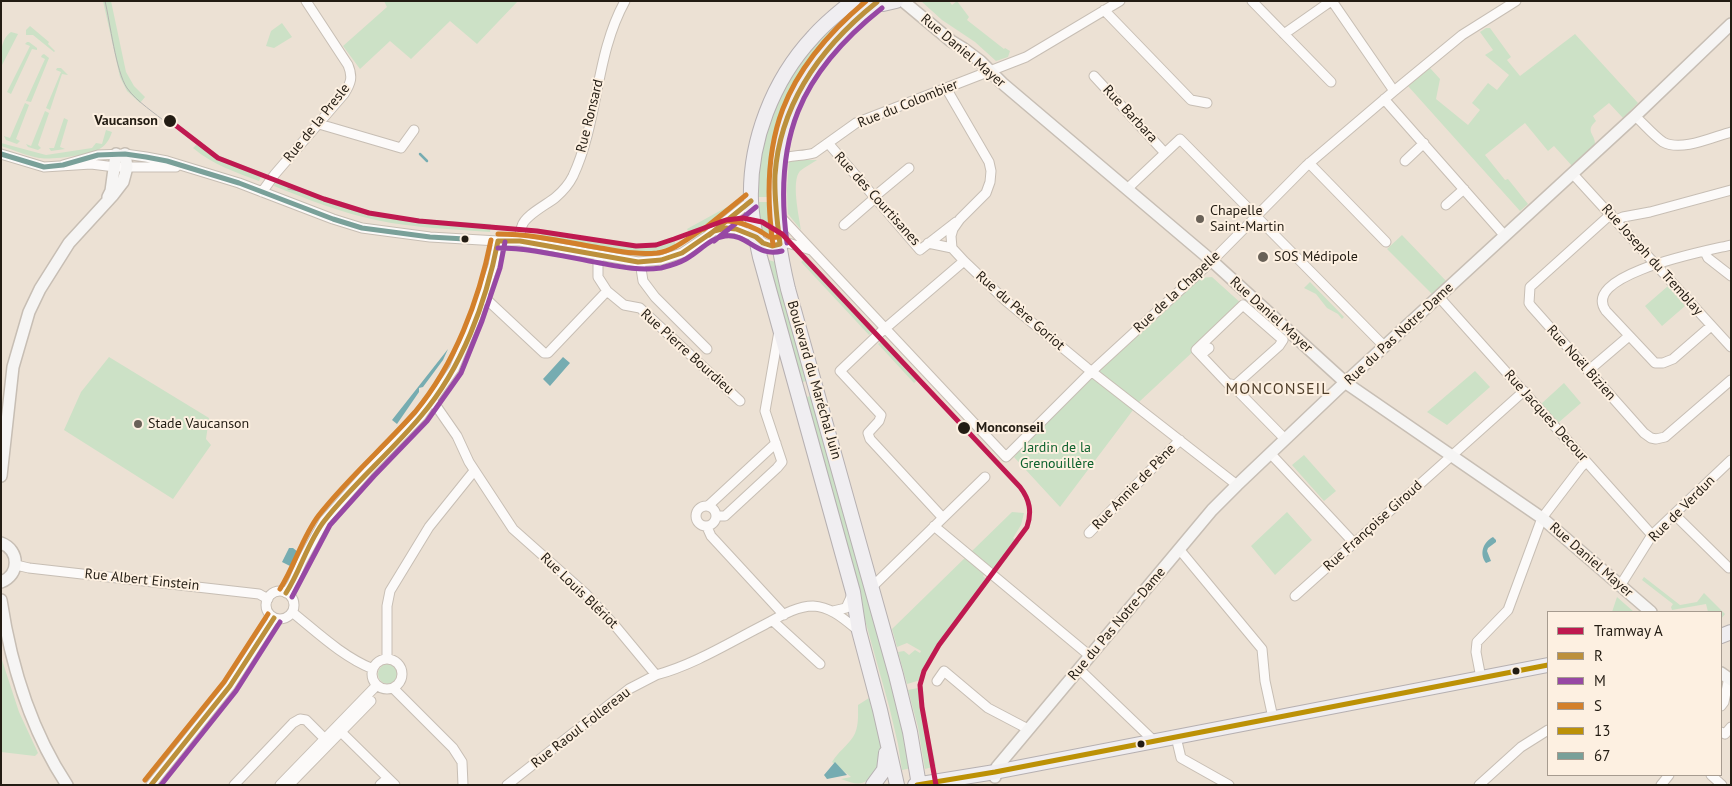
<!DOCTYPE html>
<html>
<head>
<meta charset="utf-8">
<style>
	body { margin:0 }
	#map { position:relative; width:1732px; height:786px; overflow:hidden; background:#ece1d4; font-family:"PT Sans",sans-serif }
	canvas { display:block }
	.frame { position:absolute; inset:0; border:2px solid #231c13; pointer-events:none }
	.legend { position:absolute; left:1547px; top:611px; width:175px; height:165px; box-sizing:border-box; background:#fdf0e1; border:1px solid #a69b8f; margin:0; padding:6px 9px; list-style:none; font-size:15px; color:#231c13 }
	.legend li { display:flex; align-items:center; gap:10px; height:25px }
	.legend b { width:25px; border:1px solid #a69b8f }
</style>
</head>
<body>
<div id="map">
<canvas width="1732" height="786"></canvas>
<div class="frame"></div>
<ul class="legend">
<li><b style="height:6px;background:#bf1950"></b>Tramway A</li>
<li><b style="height:6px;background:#bc903c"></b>R</li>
<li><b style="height:6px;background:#9748a4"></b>M</li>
<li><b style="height:6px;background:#d3802b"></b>S</li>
<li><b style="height:6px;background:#bc9106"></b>13</li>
<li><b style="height:6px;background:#79a099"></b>67</li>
</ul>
</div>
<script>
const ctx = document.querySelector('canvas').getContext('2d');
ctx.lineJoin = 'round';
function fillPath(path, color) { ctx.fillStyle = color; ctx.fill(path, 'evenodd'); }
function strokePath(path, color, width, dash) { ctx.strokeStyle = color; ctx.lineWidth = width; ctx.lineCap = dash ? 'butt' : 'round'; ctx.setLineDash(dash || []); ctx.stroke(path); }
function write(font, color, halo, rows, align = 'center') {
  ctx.font = font + ' "PT Sans",sans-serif'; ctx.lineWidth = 4; ctx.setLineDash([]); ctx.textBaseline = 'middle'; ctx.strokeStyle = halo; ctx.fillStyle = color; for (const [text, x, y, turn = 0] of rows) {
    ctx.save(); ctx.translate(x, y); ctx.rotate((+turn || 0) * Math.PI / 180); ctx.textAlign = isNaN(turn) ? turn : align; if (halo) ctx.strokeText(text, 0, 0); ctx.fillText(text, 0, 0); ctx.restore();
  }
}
const green = new Path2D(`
	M103,1H111L126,72L134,86L145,97L140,103L127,91L120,77Z
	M384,1H518L477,44L450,21L411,59L390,41L360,69L343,46L387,7Z
	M921,1H949L952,5L957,1L969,17L967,20L1004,49L1005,48L1010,51L1008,57L996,61L975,42L942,20Z
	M853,6L858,12L803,73L772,197H756L759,152L773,107L805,52Z
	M282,23L292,37L274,48L266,46L271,31Z
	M30,26L49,42L48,44L55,51L54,52L33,35H26V30Z
	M1486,28H1490L1511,57L1507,60L1520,76L1575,34L1638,103L1623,118L1609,103L1593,116L1596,121C1584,132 1596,134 1595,145L1573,167L1554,146L1548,151L1525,123L1485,155L1505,180L1508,179L1528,204L1520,211L1408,86L1430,68L1440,79L1436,99L1468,125L1480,110L1472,103L1488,83L1497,90L1509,75L1485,55L1493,50L1480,32Z
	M11,32L18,34L1,67C1,54 0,40 11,32Z
	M27,42H29L37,48V50L32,49L11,94L7,92L30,46L25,44Z
	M44,54L49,58L31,102L26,101L45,59L41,57L42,55Z
	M57,68H61L68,75L62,74L50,110L46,108L61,72L56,70Z
	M25,103L29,105L16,139L20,141L17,144L6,140L4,136L10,138Z
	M45,111L49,113L38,145L41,148L38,150L28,147L26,144L31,146Z
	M64,118L68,120L60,147L65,149L51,151L49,148H54Z
	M106,130L112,132C110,138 107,144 101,148C93,155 51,160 39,158C27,156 14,150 1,146V143L46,155L92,148L96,143L102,144Z
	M200,141L217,155L263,173L259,181C235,172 213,165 193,148Z
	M789,160H817C812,163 805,167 800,171C791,181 799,216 801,230L788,214L787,191Z
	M277,179C310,191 342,205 376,212C414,220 453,221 491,224L490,232C452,229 413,228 376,220C341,213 307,199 274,186Z
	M736,202L740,208L695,240L692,238L687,229Z
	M756,202H771L773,239L761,235Z
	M542,230L635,244H651L673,237L676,245L651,253H642L541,237Z
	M1402,235L1448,283L1435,297L1387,249Z
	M807,257L875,329L869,335L801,262Z
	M765,259L779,263L810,380L799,383Z
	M1212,277L1243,305L1139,402L1060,507L1014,457L1016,455L1014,453L1089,379L1191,286L1200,278Z
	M1310,282L1344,317L1342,319L1338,314L1327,308L1316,294L1304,288Z
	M1668,286L1685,306L1662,326L1645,306Z
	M884,339L920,378L914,383L878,344Z
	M109,357L209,418L206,439L211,445L173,499L64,430L81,392Z
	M1475,371L1490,387L1447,425L1427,412Z
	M1564,383L1581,403L1558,423L1541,404Z
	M814,395L873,611L912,768L902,770L898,744L889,706L803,398Z
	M1304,455L1336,491L1324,501L1292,465Z
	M1012,512L1024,513L1021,525L1013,538L1019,543L997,571L991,566L983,576L989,582L932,659L926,669L924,679L907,684L898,652L904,651L909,655L915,650L920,653L921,651L907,643L897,647L892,629Z
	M1287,512L1312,540L1275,575L1251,546Z
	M1644,577L1680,605L1697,602L1704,593L1725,614L1721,619V612H1708L1706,604L1672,610L1671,607L1673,604L1642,580Z
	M1617,597L1634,612H1612Z
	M1,657L19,712L38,753L35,756L1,752Z
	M378 674a10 10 0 1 1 20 0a10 10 0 1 1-20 0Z
	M923,687L924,710L936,766L925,769L918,727L908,690Z
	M869,698C873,713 882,737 883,752C884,759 881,765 877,770C865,786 859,786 841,779L851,777L832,762C838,752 847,746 853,737C859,728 858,715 858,705Z`);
const water = new Path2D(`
	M448,349L443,360L423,387L419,388V392L397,424L392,420Z
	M563,357L570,363L550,386L543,379Z
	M1493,537L1496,540V542L1488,548L1487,551L1491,561L1486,563C1479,554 1483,542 1493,537Z
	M289,548H293L298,552L290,566L282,562Z
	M835,762L847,775L827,779L824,775Z`);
const stream = new Path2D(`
	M420,154L427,161`);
const street = new Path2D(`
	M1252,1L1331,82
	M1332,1L1394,91
	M1104,10L1191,100L1207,103
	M1284,34L1331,1
	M1094,76L1165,153
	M946,88L989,162L991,171L990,182L986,193L960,219L953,229L951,236L952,248L964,261L1006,301L1087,368L1237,485
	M1384,99L1505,236
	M1635,116C1644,124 1653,135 1663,142C1681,152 1713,137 1731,132
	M319,124L401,148L414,130
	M828,143L920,250L956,222
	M1,154L44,167L91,164L115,167H176
	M776,161C789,154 801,157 814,153L856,123L1026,57L1120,1
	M1405,161L1424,143
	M1309,163L1386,242
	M63,165L98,155L125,154L146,157L167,161L239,183L333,219L362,228L430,237L498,241H520L638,262L661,260L682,253L706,237L751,201
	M1572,173L1731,347
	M1127,189L1180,139L1385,347
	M262,192L275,174L344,94C351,83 353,77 348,65L306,1
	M874,197L909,168
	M1446,205L1464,189
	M776,212L1006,457L1091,372L1212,261L1306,166L1394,91L1462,35L1516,1
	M1611,214L1530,287L1529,303L1531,306L1644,433L1651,438L1656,439L1665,437L1731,380
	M1616,220L1623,217L1650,212L1731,190
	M844,225L875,198
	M717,231L726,228L736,229L756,237L763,243L772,246L788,243L811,250
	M520,241C520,236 520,230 522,226C525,215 548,204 556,197C563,191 569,184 573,176C599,120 595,55 625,1
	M928,243L952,248
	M1705,252L1708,258L1731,276
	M598,255V277L607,291L624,305L640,308L740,401
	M640,262L643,281L655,297L707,349
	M483,296L544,353H548L607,291
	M1439,297L1652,535
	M1243,305L1283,340L1279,346L1232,388L1196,350Z
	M1711,326L1673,359L1663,363H1655L1606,311C1579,274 1711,250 1731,245
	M1203,353L1209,348
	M1588,371L1629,336
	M1231,384L1285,439
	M432,400L457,436L469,462L513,529L585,593L617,628L656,675C693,665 727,644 760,627C776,619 795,606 813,606C832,607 845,620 859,631
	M1270,453L1354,543
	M696 516a10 10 0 1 1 20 0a10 10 0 1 1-20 0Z
	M708,506L776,443
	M1675,515L1729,568
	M717,516H725L777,468L782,462L765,411L779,331
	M943,518L870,439L868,433L879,421L881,415L840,371L881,332L964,261
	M934,526L1090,656
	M707,527L711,536L784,615
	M1089,533L1180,440
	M1179,549L1262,649L1265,681L1273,718
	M16,565L29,568L259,594L268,599
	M1620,586L1652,535L1731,460
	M872,587L985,477
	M266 605a14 14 0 1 1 28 0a14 14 0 1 1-28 0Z
	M286,593L292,584L302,561L324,521L368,471L421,416L454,369L475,319L493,266L498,241
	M1295,596L1524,391
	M833,611L846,608L852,595
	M292,612C318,633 343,657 373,669
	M773,621L820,664
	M387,659V606L390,591L429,527L474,471
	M372 674a15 15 0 1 1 30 0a15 15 0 1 1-30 0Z
	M1079,669L1154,741
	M1481,678L1476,652L1477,642L1508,610L1542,518L1581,467L1586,462
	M937,681L944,671L988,708L1028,729
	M393,688L453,748L462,762L463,785
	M1721,706L1724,702L1728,682
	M338,729L395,785
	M1721,732L1725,734L1731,727
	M1176,737L1181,758L1229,785
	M1711,775L1722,785
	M151,785L230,686L274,618
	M234,785L293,723L300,719L306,720L325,739
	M280,785L377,685
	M289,785L371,701
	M380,785L388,778
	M507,785L629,689L656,675
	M1479,785L1521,747L1548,730
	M1661,785L1669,775`);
const secondary = new Path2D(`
	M903,1L951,41L964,49L980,61L1002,83L1212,261L1346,383L1542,518L1651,612
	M108,197L111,191L116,154
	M1,476L13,367L29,312L40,289L69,243L113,195L123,182L127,167L125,154
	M1,543C20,550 20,575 1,582
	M1,600C11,666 30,729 67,785
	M1721,673L1731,680
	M995,777V772L997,767L1212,510L1237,485L1338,389L1635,116L1731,24`);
const primary = new Path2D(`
	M853,1C839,12 825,23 813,37C773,80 749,141 751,201C752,220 756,239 760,257L853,592L859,631L880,710L897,785
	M876,1L883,4L896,1
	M877,2C864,12 852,24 841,35C766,109 765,193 788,289L896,675L910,732L919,785
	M1721,636L1731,632
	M873,785L884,770L886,753
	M915,785L995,772L1548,665`);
const tram = new Path2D(`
	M105,1C110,22 116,72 127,88C137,102 155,113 168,124
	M288,189L309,193`);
const bus1 = new Path2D(`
	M709,235L751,201
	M498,241H520L638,262L661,260L682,253L714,231L726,228L736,229L756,237L763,243L772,246L780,244
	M780,244C777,221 774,198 775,175C780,103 822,46 877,2
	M286,593C301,570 308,541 325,520C354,483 391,452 421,416C462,368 486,303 498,241
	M151,785L230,686L274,618`);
const bus2 = new Path2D(`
	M714,241L756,207
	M787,243C773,139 799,74 882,8
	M498,248C532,248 566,257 600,263C621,267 640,271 661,268C669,266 679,263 686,259C699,252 710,238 725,236C748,233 756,258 782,251
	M292,597L330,525L374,476L427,421L461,373L482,321L500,268L505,242
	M161,785L236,691L280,622`);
const bus3 = new Path2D(`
	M704,229L746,195
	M498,234C532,234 566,242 600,248C619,251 637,255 657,253C684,249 700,223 725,221C736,220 748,225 758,230C766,234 768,239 778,237
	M773,245C758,138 783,71 866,1
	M280,589C295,566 302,537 319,515C348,478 384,447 415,412C455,364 479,300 491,240
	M145,780L224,682L268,614`);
const bus4 = new Path2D(`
	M917,785L995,772L1548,665`);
const bus5 = new Path2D(`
	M1,154L44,167L63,165L98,155L125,154L146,157L167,161L239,183L333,219L362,228L430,237L465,239`);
const tram1 = new Path2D(`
	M170,121L218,158L324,199L369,213L419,221L537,231L636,246L656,245L674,239L726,220L743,218L762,222L782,234L1020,487C1030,500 1032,512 1027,527L939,645L924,671L920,685L922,707L936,785`);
const markers = [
	[170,121,7,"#231c13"],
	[1200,219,5,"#696157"],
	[465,239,4.5,"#231c13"],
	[1263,257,6,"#696157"],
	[138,424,5,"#696157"],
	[964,428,7,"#231c13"],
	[1516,671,4.5,"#231c13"],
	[1141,744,4.5,"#231c13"]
];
const streetNames = [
	["Rue Daniel Mayer",963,51,40],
	["Rue du Colombier",908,104,-22],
	["Rue Barbara",1130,114,47],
	["Rue Ronsard",590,116,-76],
	["Rue de la Presle",317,123,-51],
	["Rue des Courtisanes",877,199,48],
	["Rue Joseph du Tremblay",1652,260,48],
	["Rue de la Chapelle",1177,292,-43],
	["Rue du Père Goriot",1020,311,41],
	["Rue Daniel Mayer",1271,315,42],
	["Rue du Pas Notre-Dame",1399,334,-43],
	["Rue Pierre Bourdieu",687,352,42],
	["Rue Noël Bizien",1581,363,48],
	["Boulevard du Maréchal Juin",814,380,74],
	["Rue Jacques Decour",1546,416,48],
	["Rue Annie de Pène",1134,487,-46],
	["Rue de Verdun",1682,509,-45],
	["Rue Françoise Giroud",1373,526,-42],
	["Rue Daniel Mayer",1591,560,41],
	["Rue Albert Einstein",142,580,6],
	["Rue Louis Blériot",579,591,44],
	["Rue du Pas Notre-Dame",1117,624,-50],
	["Rue Raoul Follereau",581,728,-38]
];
const stopNames = [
	["Vaucanson",158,121],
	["Monconseil",976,428,"left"]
];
const poiNames = [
	["Chapelle",1210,211],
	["Saint-Martin",1210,227],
	["SOS Médipole",1274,257],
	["Stade Vaucanson",148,424]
];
const parkNames = [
	["Jardin de la",1057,448],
	["Grenouillère",1057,464]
];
const quarterNames = [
	["MONCONSEIL",1278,389]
];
fillPath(green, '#cce1c6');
fillPath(water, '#76acb1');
strokePath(stream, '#76acb1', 2.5);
strokePath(street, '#c7beb4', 11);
strokePath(secondary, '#c7beb4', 14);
strokePath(primary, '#b6b0b1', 16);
strokePath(street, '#fcfaf9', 9);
strokePath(secondary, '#f6f5f4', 11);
strokePath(primary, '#f0eef1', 14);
strokePath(tram, '#b6b4b1', 1);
strokePath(bus1, '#bc903c', 5);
strokePath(bus2, '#9748a4', 5);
strokePath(bus3, '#d3802b', 5);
strokePath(bus4, '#bc9106', 5);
strokePath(bus5, '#79a099', 5);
strokePath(tram1, '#bf1950', 5);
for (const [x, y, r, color] of markers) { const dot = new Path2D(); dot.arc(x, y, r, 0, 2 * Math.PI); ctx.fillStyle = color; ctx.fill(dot); strokePath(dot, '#fdf0e1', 2); }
write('14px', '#231c13', '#fdf0e1', streetNames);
write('bold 14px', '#231c13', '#fdf0e1', stopNames, 'right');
write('14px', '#231c13', '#fdf0e1', poiNames, 'left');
write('14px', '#0e622e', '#fdf0e1', parkNames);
ctx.letterSpacing = '1px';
write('16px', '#4f3e2a', '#fdf0e1', quarterNames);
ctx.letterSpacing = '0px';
</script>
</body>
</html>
